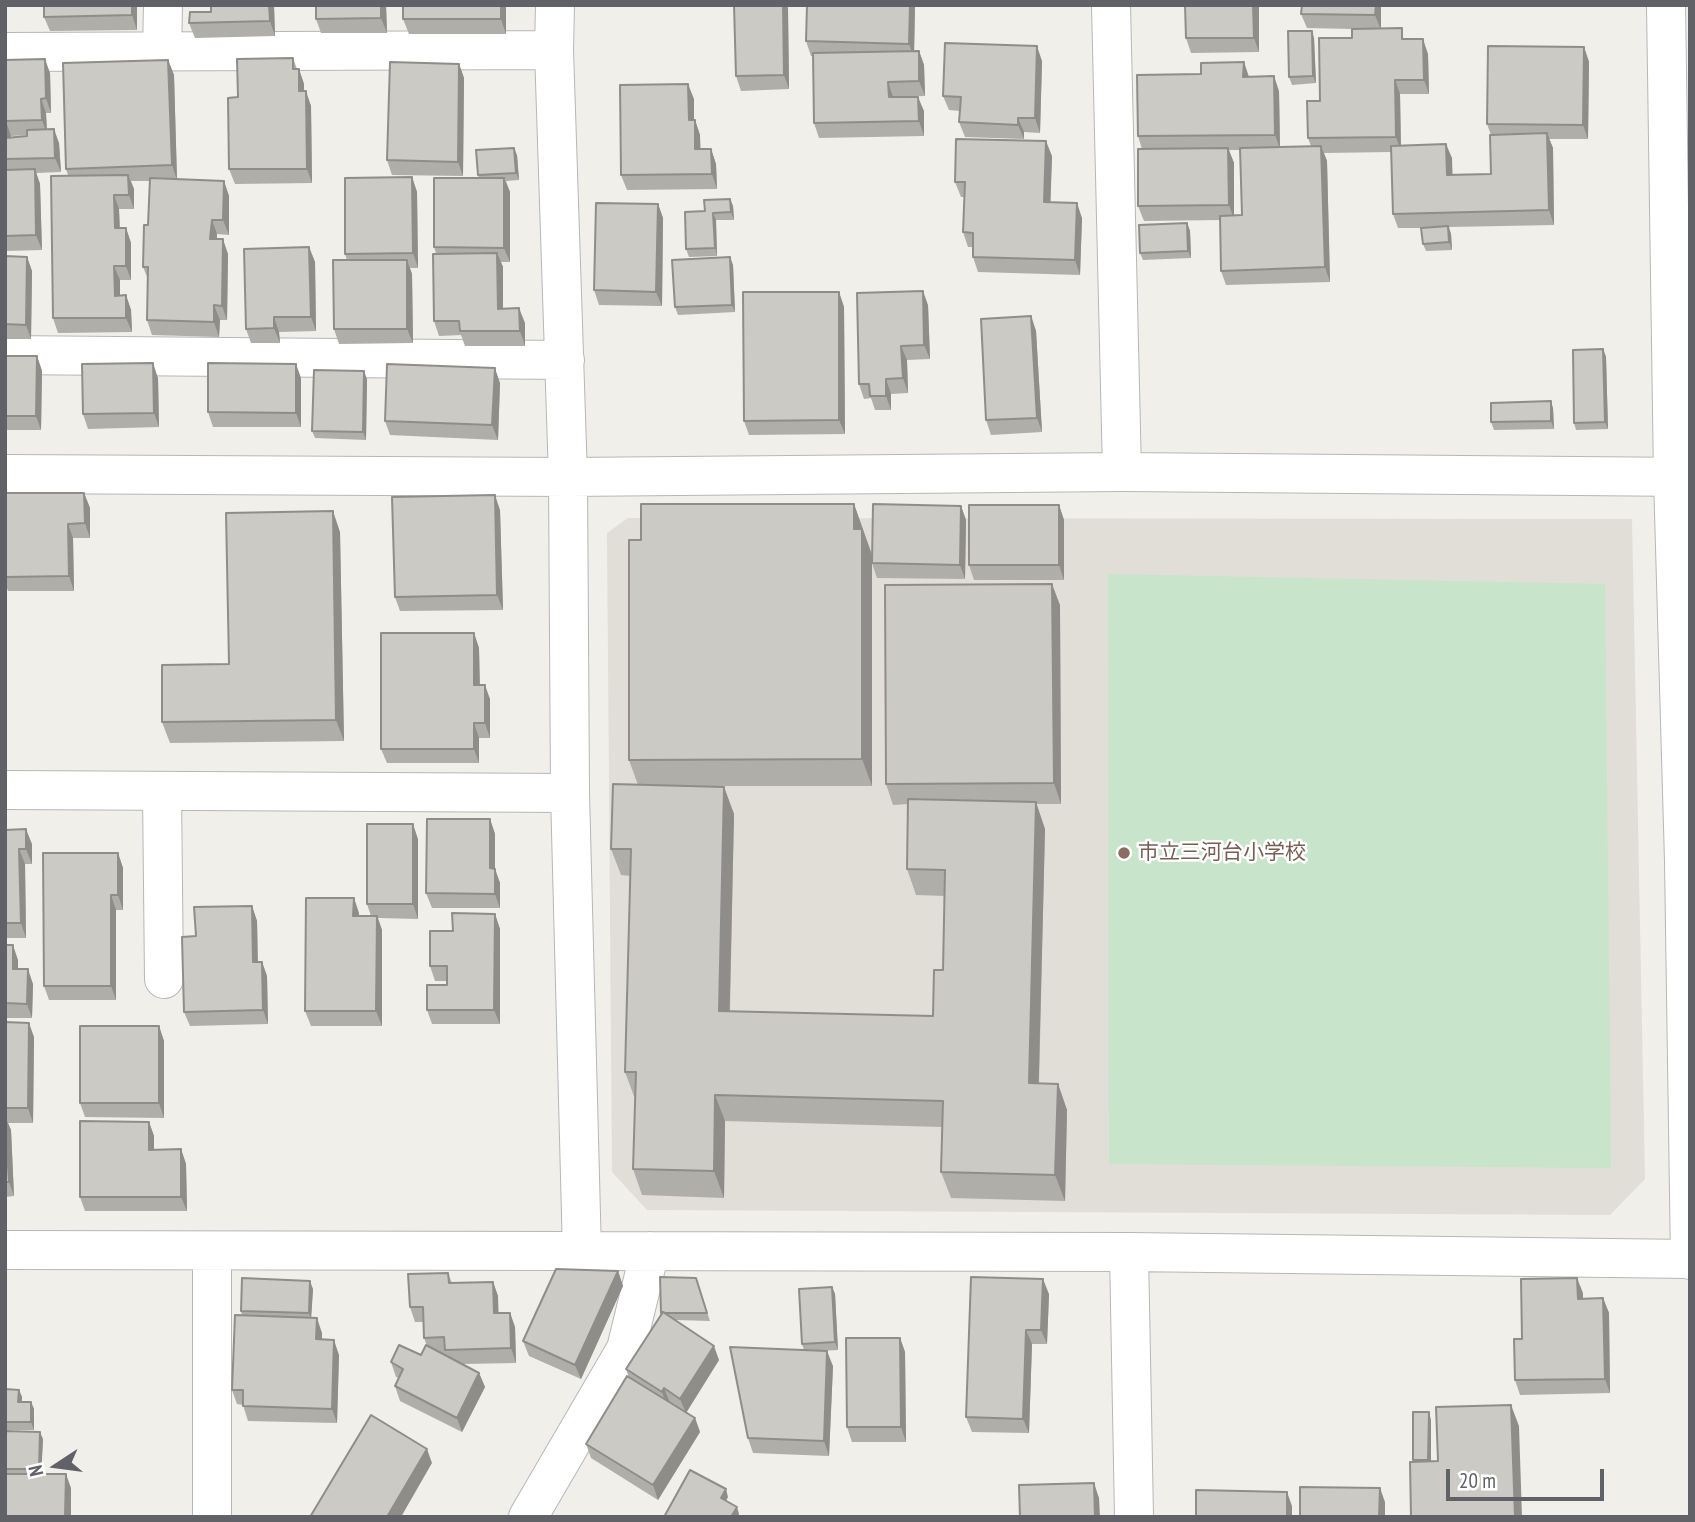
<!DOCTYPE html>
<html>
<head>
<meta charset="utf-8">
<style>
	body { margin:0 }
	#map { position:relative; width:1695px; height:1522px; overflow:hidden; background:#f0efe9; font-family:"PT Sans Narrow",sans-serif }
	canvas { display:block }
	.frame { position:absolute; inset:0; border:7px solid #606267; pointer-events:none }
	.north { position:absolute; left:21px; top:1431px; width:70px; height:70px; -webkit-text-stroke:5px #fff; paint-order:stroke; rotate:257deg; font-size:19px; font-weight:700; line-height:28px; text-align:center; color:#606267 }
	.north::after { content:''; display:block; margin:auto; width:24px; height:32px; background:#606267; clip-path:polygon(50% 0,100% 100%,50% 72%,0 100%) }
	.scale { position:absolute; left:1446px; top:1469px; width:158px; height:32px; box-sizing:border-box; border:4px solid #606267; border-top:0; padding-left:9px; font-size:21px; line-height:24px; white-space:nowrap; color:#606267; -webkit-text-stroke:5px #fff; paint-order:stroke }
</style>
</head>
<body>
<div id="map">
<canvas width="1695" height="1522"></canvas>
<div class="frame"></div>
<div class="north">N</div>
<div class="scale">20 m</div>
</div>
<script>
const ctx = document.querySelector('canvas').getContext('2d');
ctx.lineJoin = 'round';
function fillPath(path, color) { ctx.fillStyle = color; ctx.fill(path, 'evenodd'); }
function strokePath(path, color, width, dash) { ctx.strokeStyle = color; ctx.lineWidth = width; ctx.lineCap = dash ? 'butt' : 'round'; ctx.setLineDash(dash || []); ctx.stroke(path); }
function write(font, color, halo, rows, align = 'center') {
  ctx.font = font + ' "PT Sans Narrow","Noto Sans JP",sans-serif'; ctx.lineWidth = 5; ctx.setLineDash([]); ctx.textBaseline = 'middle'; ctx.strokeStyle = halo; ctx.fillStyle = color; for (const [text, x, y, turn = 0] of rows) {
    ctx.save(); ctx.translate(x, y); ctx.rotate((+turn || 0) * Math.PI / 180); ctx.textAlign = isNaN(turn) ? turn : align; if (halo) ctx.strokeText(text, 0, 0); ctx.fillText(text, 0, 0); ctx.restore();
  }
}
const education = new Path2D(`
	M628,518L1632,519L1645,1179L1610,1215L647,1210L612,1172L607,533Z`);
const green = new Path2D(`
	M1108,574L1605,584L1611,1168L1109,1164Z`);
const minor = new Path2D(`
	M555,5L554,50L568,477L570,793L582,1253
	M1111,5L1122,472
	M1666,5L1673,477L1684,861L1690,1260
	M5,52L554,50
	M162,52L163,5
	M5,355L565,360
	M5,474L568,477L1122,472L1690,477
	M5,790L570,793
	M162,791L164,979
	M5,1250L1129,1252L1690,1259
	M212,1251V1516
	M1129,1252L1134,1517
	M528,1517L626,1349L650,1251`);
const wall = new Path2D(`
	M137,5V30L50,31L44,17Z
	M274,5L275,36L195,38L189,23Z
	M316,5H386L387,33H321L316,19Z
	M506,5V34H409L403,19Z
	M915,5L914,51H919L924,65L925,96L893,97L924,111V136L819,138L814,123L813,56H811L806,41Z
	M1185,5H1259V52L1191,53L1186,38Z
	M1381,5V29L1406,39L1428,54L1429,94H1400L1401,145L1452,158V175L1491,174V135L1487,124L1584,47L1589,62L1588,139H1549L1553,148L1554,225L1449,227L1451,234L1452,250L1426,251L1423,244L1432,228H1398L1393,214L1391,152L1324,153L1327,161L1330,282L1226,285L1221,271L1220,220L1144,221L1138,206L1142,149L1138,136L1249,77L1279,91L1280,147L1311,146L1308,138L1320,101L1352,38V29L1307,28L1301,14ZM1229,150H1240L1242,215H1234V163Z
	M788,8L789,89L741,91L736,76Z
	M1314,38L1316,83L1292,85L1289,77Z
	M293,58L297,69H299L304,84V91L311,106L312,183L235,184L229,169L238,97Z
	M5,60L50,73L51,113H46L47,129L59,143L61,172L36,173L40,184L42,250L5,251ZM27,135V136L11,137V136Z
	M168,60L174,75L177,179L224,181L229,196V235L217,234V239L228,254L227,320H220L219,337L152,335L147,320L148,279L143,267L148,225L150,181H131L134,189V209H119L120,228H126L131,243V280H120V295H126L131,310L132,332L58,333L53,318L68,175L66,169Z
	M1042,61L1040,133L1024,132V139L965,137L959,122L960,111L949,110L943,96Z
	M459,64L464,78L463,176L392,175L387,160Z
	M694,99V120H695L700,135V149H711L716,164L717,189L627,190L621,175Z
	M517,155L519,180L506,181L510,192V262H501L503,267V309L525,323V346H465L461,335L439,336L434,321L436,253L434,247L479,178L478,175Z
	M1052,156L1050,202L1082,218L1080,275L978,272L973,257V247H968L963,232L965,197H961L955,182Z
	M412,177L417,192L418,268H410L412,274L413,343L339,344L334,329L347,260L345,254Z
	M730,199L733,206L734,220H716L717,256L689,257L686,249L705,211Z
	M658,204L663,218L662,306L599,305L594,290Z
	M1187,223L1190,231L1191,258L1143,260L1140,253Z
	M309,247L315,262L316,331L279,332L280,343H251L246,329Z
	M5,256L27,257L32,271L31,339H5Z
	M733,265L735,312L678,315L675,307Z
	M839,292L844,307L845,434L749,435L744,421Z
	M928,305L930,359L907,360L908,393L891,394V410H875L871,398L864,399L859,384Z
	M1031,316L1036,331L1042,432L991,435L986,420Z
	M1603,349L1606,357L1608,429L1576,430L1574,423Z
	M5,356H37L42,371L41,430H5Z
	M158,378L159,427L88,429L83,414Z
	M301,378V427H213L208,412Z
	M367,379L366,440L315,438L312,431Z
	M500,383L498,440L390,435L385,421Z
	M1553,408L1554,429L1494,430L1491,422Z
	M5,493H84L90,508V538H73L74,591H8L5,583Z
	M854,504L872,555V786H691L724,787L734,814L730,1011L933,1016L943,970L945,896L916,895L907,869L908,804L893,805L886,784L1060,605L1061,804H1036L1045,829L1039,1083L1058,1084L1067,1110L1065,1201L951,1198L941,1172L942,1127L725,1121L724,1198L642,1195L633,1169L635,1099L625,1072L630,876L621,875L611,849L638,785L629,760L641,540Z
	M1059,505L1064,520V580H974L969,565Z
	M961,506L966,520L965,579L877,578L872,563Z
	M500,510L503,610L400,611L395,597Z
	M340,532L344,741L170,743L162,722L229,664Z
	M474,633L479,648L480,685L490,699V738H479V763H387L381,749Z
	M490,819L495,834V869L500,883V908H432L426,893Z
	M5,830L32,844V864H25L26,938H5Z
	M418,839V919L378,918L382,930V1026H311L305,1011L354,898L359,916H371L367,904Z
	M118,853L123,868V910H116V1000H49L44,986Z
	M252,906L257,921L258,962H262L267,976L268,1024L190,1026L184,1012L196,936Z
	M495,914L500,929V1024H432L427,1010L447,985V981H435L430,966L453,931Z
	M5,945L18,960V969L33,984L32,1018H5Z
	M5,1022L34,1037L33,1123H8L11,1130L14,1196L5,1197Z
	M159,1026L164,1041V1118L85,1117L80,1103Z
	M149,1122L154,1136V1149H181L186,1164L187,1211H85L80,1197Z
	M618,1271L623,1286L581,1379L529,1356L523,1341Z
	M448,1273L452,1283L493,1282L498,1296V1313H510L515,1327L516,1363L463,1364L479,1373L485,1387L462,1432L400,1401L395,1386L399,1378L396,1377L391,1362L421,1355L427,1346L424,1338L423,1322H415L410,1307Z
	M696,1278L710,1321L676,1320L719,1360L686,1413L695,1418L700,1432L658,1500L591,1458L586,1444L629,1378L626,1369L661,1314V1313Z
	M832,1287L835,1294L838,1350L818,1351L833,1366L829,1456L753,1453L748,1438L804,1350L802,1344Z
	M313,1289L311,1318L322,1333V1339L339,1355L337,1423L248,1421L243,1405L237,1404L232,1390L242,1315L241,1311Z
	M1583,1293V1299L1603,1298L1609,1313L1610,1393L1520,1395L1515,1380L1522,1339Z
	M1049,1294L1047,1344H1032L1029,1433L972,1432L966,1417Z
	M900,1338L905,1352L906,1442H852L847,1427Z
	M5,1389L19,1390L22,1397V1402H31L34,1409V1430H5Z
	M5,1431L43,1439L41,1474L71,1488V1517H5Z`);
const shadedWall = new Path2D(`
	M5,5H7V21L5,17Z
	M132,5H137V30L132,15Z
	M269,5H274L275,36L270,21Z
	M381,5H386L387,33L381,18Z
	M501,5H506V34L501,19Z
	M783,5H787L788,8L789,89L784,75Z
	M910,5H915L914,58L909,44Z
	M1253,5H1259V52L1254,38Z
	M1376,5H1381V30L1375,15Z
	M1312,31L1314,38L1316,83L1313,76Z
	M1423,39L1428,54L1429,94L1424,80Z
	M1037,46L1042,61L1040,133L1035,118Z
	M1584,47L1589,62L1588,139L1583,125Z
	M919,51L924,65L925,96L919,81Z
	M45,59L50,73L51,113L46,98Z
	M168,60L174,75L177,180L172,165Z
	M1244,62L1249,77H1243Z
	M459,64L464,78L463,176L458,162Z
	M299,69L304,84V106L299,91Z
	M1274,76L1279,91L1280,149L1275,135Z
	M1395,80L1400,94L1401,152L1396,137Z
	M888,82L893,97H889Z
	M688,84L694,99V135L689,120Z
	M306,91L311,106L312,183L307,169Z
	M918,97L924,111V136L919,121Z
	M41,99L46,113L47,134L42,120Z
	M1018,118L1024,132V139L1018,125Z
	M695,120L700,135L701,164L695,149Z
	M6,121L11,136V152L6,138Z
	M54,129L59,143L61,172L55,158Z
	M1547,133L1553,148L1554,225L1549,210Z
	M1046,141L1052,156L1050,217L1044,202Z
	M1446,144L1452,158L1453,190L1447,175Z
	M1321,146L1327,161L1330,282L1325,267Z
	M514,148L517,155L519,180L516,173Z
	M1228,148L1234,163V220L1229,205Z
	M711,149L716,164L717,189L712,174Z
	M35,169L40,184L42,250L36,235Z
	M128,175L134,189V209L129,195Z
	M412,177L417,192L418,268L413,253Z
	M504,178L510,192V262L504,248Z
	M224,181L229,196V235L223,220Z
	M114,195L119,209L120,242L115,228Z
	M730,199L733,206L734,220L731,212Z
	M1077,203L1082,218L1080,275L1075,260Z
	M658,204L663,218L662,306L656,292Z
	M713,213L716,220L717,256L715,248Z
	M212,220L217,234L216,253L210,239Z
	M1187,223L1190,231L1191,258L1188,251Z
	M1448,226L1451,234L1452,250L1449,242Z
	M126,228L131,243V280L126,266Z
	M223,239L228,254L227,320L222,306Z
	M309,247L315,262L316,331L311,317Z
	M497,253L503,267V324L498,309Z
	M27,257L32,271L31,339L26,325Z
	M730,257L733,265L735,312L732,305Z
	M407,260L412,274L413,343L407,329Z
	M114,266L120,280V310L115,296Z
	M923,291L928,305L930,359L924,345Z
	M839,292L844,307L845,434L839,420Z
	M126,295L131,310L132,332L126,318Z
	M214,305L220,320L219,337L214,322Z
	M519,308L525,323V346L520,331Z
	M1031,316L1036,331L1042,432L1037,418Z
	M274,317L279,332L280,343L274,328Z
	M901,346L907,360L908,393L903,378Z
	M1603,349L1606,357L1608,429L1605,422Z
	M37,356L42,371L41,430L36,416Z
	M153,363L158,378L159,427L154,413Z
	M296,364L301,378V427L296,413Z
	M495,368L500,383L498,440L492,425Z
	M364,371L367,379L366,440L363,432Z
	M886,379L891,394V410L886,396Z
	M1551,401L1553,408L1554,429L1551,421Z
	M84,493L90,508V538L85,523Z
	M495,495L500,510L503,610L497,595Z
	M854,504L872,555V786L862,759Z
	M1059,505L1064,520V580L1059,565Z
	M961,506L966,520L965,579L960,565Z
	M333,511L340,532L344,741L336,720Z
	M68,524L73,538L74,591L69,576Z
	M1052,584L1060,605L1061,804L1054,783Z
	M474,633L479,648L480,700L474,685Z
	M485,685L490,699V738L485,723Z
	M474,723L479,738V763L474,749Z
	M724,787L734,814L729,1037L719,1011Z
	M1036,802L1045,829L1038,1110L1029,1083Z
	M490,819L495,834V870V869L500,883V908L495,894L490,868Z
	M413,824L418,839V919L413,904Z
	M26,829L32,844V864L26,849Z
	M19,849L25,864L26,938L21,923Z
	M118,853L123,868V910L118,895Z
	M111,895L116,910V1000L111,986Z
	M354,898L359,913V930L353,916Z
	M252,906L257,921L258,977L253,962Z
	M495,914L500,929V1024L494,1010Z
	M377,916L382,930V1026L376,1011Z
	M13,945L18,960V983L13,969Z
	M262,962L267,976L268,1024L263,1010Z
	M28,969L33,984L32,1018L27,1004Z
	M29,1023L34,1037L33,1123L28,1108Z
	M159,1026L164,1041V1118L159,1103Z
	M1058,1084L1067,1110L1065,1201L1055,1175Z
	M715,1095L725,1121L724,1198L714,1171Z
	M5,1116L11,1130L14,1196L9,1182Z
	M149,1122L154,1136V1164L149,1150Z
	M181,1149L186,1164L187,1211L181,1197Z
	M618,1271L623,1286L581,1379L575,1365Z
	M1577,1278L1583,1293V1314L1578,1299Z
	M1043,1279L1049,1294L1047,1344L1041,1330Z
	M310,1281L313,1289L311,1320L309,1313Z
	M493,1282L498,1296L499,1328L494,1313Z
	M832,1287L835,1294L838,1350L835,1342Z
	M1603,1298L1609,1313L1610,1393L1605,1379Z
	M510,1313L515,1327L516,1363L511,1348Z
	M317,1318L322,1333V1354L316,1339Z
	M1026,1330L1032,1344L1029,1433L1023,1419Z
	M900,1338L905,1352L906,1442L901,1427Z
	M334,1340L339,1355L337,1423L332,1409Z
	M714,1346L719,1360L686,1413L680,1399Z
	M827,1351L833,1366L829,1456L824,1441Z
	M479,1373L485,1387L462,1432L457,1418Z
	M664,1388L670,1403L667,1407L662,1392Z
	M19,1390L22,1397L21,1409L18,1402Z
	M31,1402L34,1409V1430L31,1422Z
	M1511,1405L1519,1426L1522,1517H1515Z
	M1429,1412L1431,1420V1467L1428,1460Z
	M695,1418L700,1432L658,1500L653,1485Z
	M40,1432L43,1439L41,1477L39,1469Z
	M427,1449L432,1463L401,1517H387Z
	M66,1474L71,1488V1517H65Z
	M1094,1483L1099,1498L1100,1517H1095Z
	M1380,1488L1385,1502V1517H1379Z
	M726,1489L728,1497L724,1505L721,1498Z
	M1287,1492L1292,1506V1517H1287Z
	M737,1507L739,1514L738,1517H731Z`);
const building = new Path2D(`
	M44,5H132V15L44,17Z
	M211,5H269L270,21L189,23L190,12H211Z
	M316,5H381V18L316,19Z
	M403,5H501V19H403Z
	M734,5H783L784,75L736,76Z
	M807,5H910L909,44L806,41Z
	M1185,5H1253L1254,38H1186Z
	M1302,5H1376L1375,15L1301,14Z
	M1402,28V39H1423L1424,80H1395L1396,137L1308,138L1307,101H1320L1319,38H1352V29Z
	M1288,31H1312L1313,76L1289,77Z
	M945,43L1037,46L1035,118H1018V125L959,122L961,97L943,96Z
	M1488,46L1584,47L1583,125L1487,124Z
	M919,51V81L888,82L889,97H918L919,121L814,123L813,53Z
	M293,58V69H299V91H306L307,169H229L228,98L238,97L237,59Z
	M45,59L46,98L41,99L42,120L6,121V138L27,136V130L54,129L55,158L5,159V60Z
	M168,60L172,165L66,169L63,63Z
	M390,62L459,64L458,162L387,160Z
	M1244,62L1243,77L1274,76L1275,135L1138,136L1137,75L1201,74V63Z
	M688,84L689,120H695V149H711L712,174L621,175L620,85Z
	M1547,133L1549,210L1393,214L1391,146L1446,144L1447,175L1491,174L1490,135Z
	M956,139L1046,141L1044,202L1077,203L1075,260L973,257V233L963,232L965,182H955Z
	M1321,146L1325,267L1221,271L1220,216L1242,215L1240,148Z
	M514,148L516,173L478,175L476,150Z
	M1228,148L1229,205L1138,206V149Z
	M35,169L36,235L5,236V170Z
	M128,175L129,195H114L115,228H126V266H114L115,296L126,295V318H53L51,176Z
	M412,177L413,253L345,254V178Z
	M150,178L224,181L223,220H212L210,239H223L222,306L214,305V322L147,320L148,267H143L144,225H148Z
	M434,178H504V248L434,247Z
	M730,199L731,212L713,213L715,248L686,249L685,212L705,211L704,200Z
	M596,203L658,204L656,292L594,290Z
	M1187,223L1188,251L1140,253L1139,225Z
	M1448,226L1449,242L1423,244L1421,228Z
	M309,247L311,317H274V328L246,329L244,249Z
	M497,253L498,309L519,308L520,331H460L459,321H434L433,254Z
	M5,256L27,257L26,325L5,324Z
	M730,257L732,305L675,307L672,260Z
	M333,260H407V329H334Z
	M923,291L924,345L901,346L903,378L886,379V396H870L869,384H859L857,293Z
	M743,292H839V420L744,421Z
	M1031,316L1037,418L986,420L981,319Z
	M1603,349L1605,422L1574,423L1573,350Z
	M5,356H37L36,416H5Z
	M153,363L154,413L83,414L82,364Z
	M208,363L296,364V413L208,412Z
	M387,364L495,368L492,425L385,421Z
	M314,370L364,371L363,432L312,431Z
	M1551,401V421L1491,422V403Z
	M5,493H84L85,523L68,524L69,576L5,577Z
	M495,495L497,595L395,597L392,497Z
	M641,504H854V529H862V759L629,760V540H641Z
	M873,504L961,506L960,565L872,563Z
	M969,505H1059V565H969Z
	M333,511L336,720L162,722V665L229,664L226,513Z
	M1052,584L1054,783L886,784L885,585Z
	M381,633H474V685H485V723H474V749H381Z
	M613,784L724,787L719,1011L933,1016L934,970H943L945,870L907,869L908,799L1036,802L1029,1083L1058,1084L1055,1175L941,1172L943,1101L715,1095L714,1171L633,1169L636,1072H625L631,849H611Z
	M427,819H490V868L495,869V894L426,893Z
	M367,824H413V904H367Z
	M26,829V849H19L21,923H5V830Z
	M43,853H118V895H111V986H44Z
	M306,898H354L353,916H377L376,1011H305Z
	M252,906L253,962H262L263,1010L184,1012L182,937L196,936L194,907Z
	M452,913L495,914L494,1010H427V985H447V966H430V931H453Z
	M5,945H13V969H28L27,1004L5,1003Z
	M5,1022L29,1023L28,1108H5Z
	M80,1026H159V1103H80Z
	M5,1116L9,1182H5Z
	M80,1121L149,1122V1150L181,1149V1197H80Z
	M556,1269L618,1271L575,1365L523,1341Z
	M448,1273L449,1283L493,1282L494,1313H510L511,1348L445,1350L444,1337L424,1338L423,1307H410L408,1274Z
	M660,1277L696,1278L707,1313H665L663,1312L661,1313Z
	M971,1277L1043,1279L1041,1330H1026L1023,1419L966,1417Z
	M242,1278L310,1281L309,1313L241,1311Z
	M1577,1278L1578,1299L1603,1298L1605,1379L1515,1380L1514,1339H1522L1521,1279Z
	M832,1287L835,1342L802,1344L799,1289Z
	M663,1312L714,1346L680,1399L664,1388L662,1392L626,1369Z
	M235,1315L317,1318L316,1339L334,1340L332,1409L243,1406V1390H232Z
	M846,1338H900L901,1427H847Z
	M399,1345L421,1355L426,1345L479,1373L457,1418L395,1386L403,1369L391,1362Z
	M730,1347L827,1351L824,1441L748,1438Z
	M627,1376L695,1418L653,1485L586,1444Z
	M5,1389L19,1390L18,1402H31V1422H5Z
	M1511,1405L1515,1517H1411L1410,1462L1438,1461L1436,1407Z
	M1413,1412H1429L1428,1460H1413Z
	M371,1415L427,1449L387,1517H310Z
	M5,1431L40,1432L39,1469H5Z
	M690,1470L726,1489L721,1498L737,1507L731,1517H664Z
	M5,1474H66L65,1517H5Z
	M1094,1483L1095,1517H1020L1019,1485Z
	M1300,1487L1380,1488L1379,1517H1300Z
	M1196,1490L1287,1492V1517H1196Z`);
const markers = [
	[1124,853,7,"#8d6e63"]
];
const educationNames = [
	["市立三河台小学校",1138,853]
];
fillPath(education, '#e0ded7');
fillPath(green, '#c8e4cb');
strokePath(minor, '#b5b7bb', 40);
strokePath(minor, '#fff', 38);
fillPath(wall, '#afaea9');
fillPath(shadedWall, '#8f8d8a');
fillPath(building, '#cccac5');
strokePath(building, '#8f8d8a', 2);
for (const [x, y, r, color] of markers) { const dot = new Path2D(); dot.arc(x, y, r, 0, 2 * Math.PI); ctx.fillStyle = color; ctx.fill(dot); strokePath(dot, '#fff', 2.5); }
write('21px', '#785e54', '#fff', educationNames, 'left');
</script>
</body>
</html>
